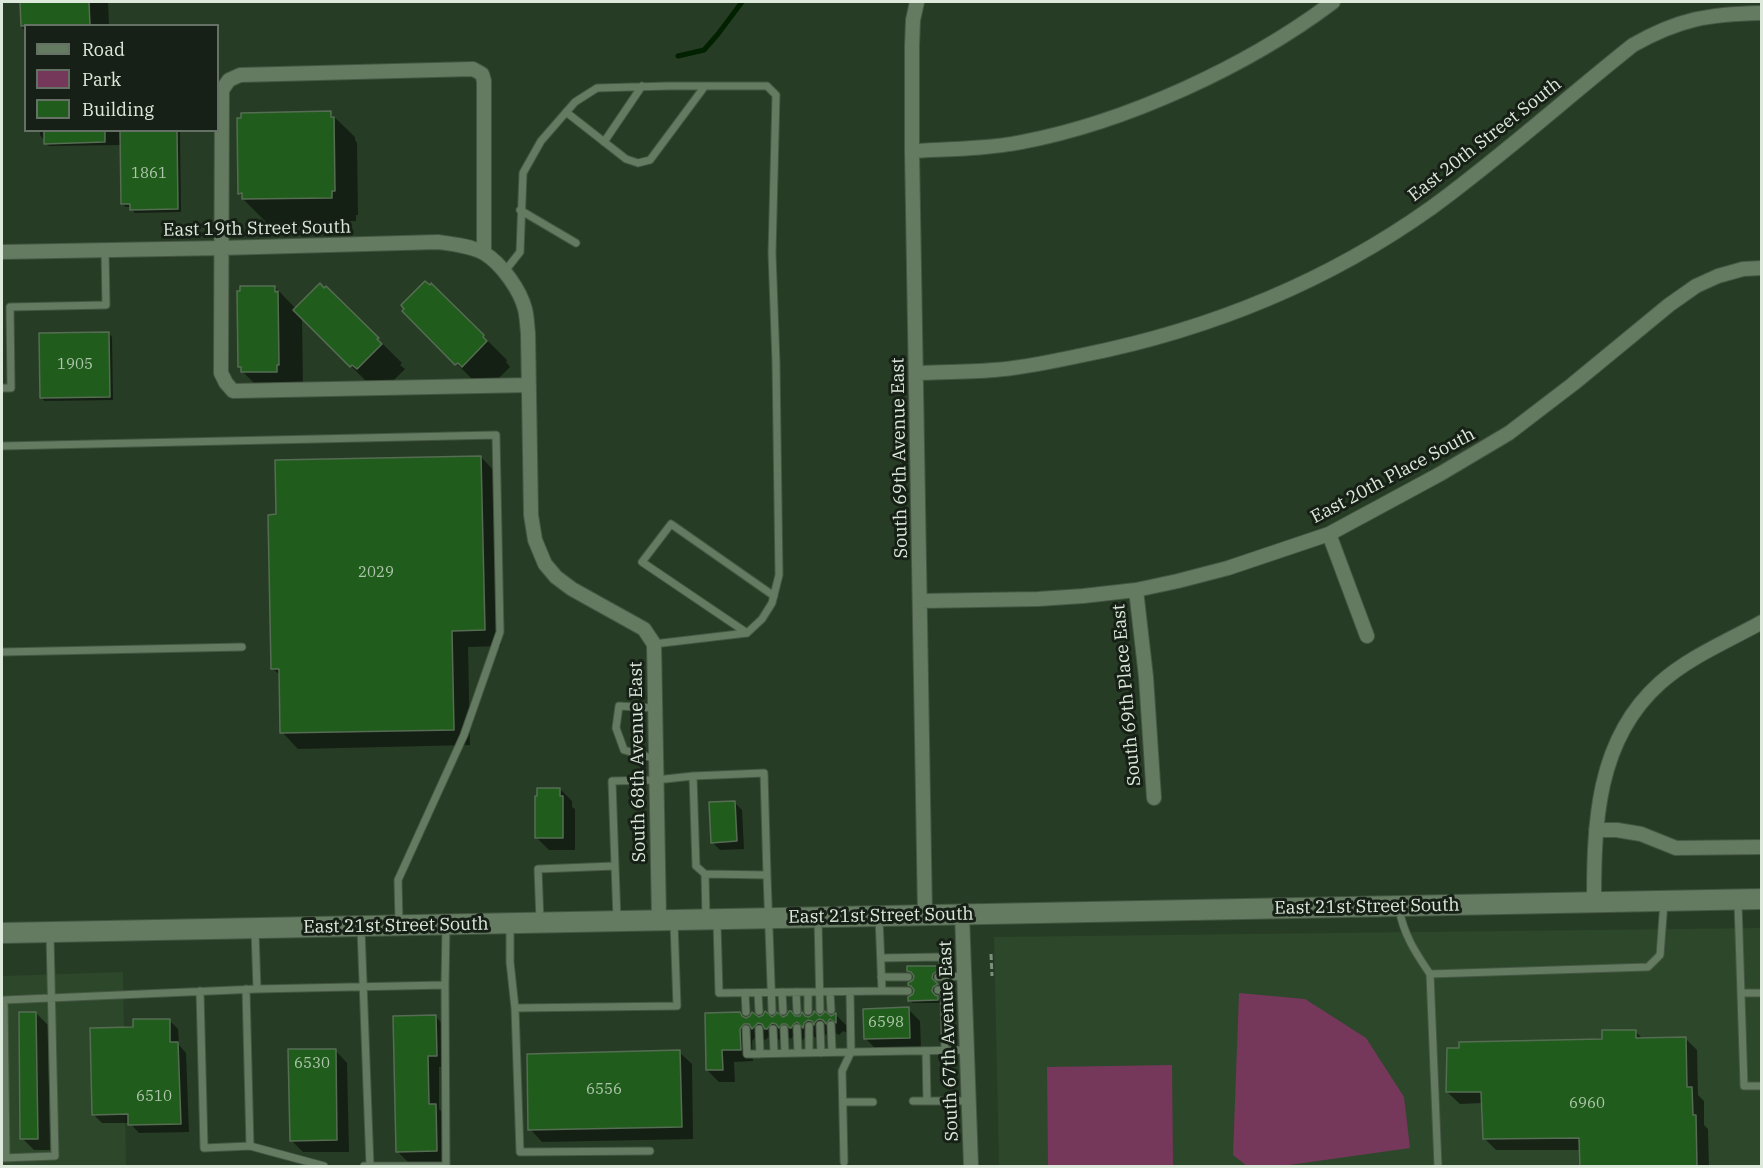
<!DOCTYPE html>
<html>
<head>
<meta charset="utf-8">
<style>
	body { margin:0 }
	#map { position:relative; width:1763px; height:1168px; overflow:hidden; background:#273c25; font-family:"IBM Plex Serif",serif }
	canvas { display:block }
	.frame { position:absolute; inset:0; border:3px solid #ddeadb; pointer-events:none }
	.legend { position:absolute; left:24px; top:24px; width:195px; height:108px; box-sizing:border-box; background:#172016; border:2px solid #667165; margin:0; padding:8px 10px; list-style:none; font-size:18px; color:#ddeadb }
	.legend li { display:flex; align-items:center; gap:12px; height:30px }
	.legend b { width:30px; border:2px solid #667165 }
</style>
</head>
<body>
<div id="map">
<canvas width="1763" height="1168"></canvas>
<div class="frame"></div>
<ul class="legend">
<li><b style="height:8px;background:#647b62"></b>Road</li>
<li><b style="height:16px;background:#75385b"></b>Park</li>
<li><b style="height:16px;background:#205c1b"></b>Building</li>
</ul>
</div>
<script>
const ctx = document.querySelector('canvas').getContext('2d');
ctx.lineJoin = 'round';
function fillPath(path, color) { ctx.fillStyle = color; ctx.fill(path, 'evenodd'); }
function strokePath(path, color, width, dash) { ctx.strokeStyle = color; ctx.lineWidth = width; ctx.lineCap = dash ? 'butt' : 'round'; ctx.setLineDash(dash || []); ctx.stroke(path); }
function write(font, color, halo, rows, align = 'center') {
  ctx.font = font + ' "IBM Plex Serif",serif'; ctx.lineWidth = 6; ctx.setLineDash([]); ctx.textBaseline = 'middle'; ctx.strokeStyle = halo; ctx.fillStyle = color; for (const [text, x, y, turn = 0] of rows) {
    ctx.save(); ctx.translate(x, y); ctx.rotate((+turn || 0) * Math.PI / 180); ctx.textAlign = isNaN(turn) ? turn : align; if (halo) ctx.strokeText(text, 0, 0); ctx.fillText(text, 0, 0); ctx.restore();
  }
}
const built = new Path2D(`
	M1761,928V1166H999L994,937Z
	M123,972L126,1166H2V976Z`);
const green = new Path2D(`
	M1239,993L1305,999L1366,1038L1404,1097L1410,1148L1282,1166H1247L1233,1155Z
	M1172,1065L1173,1166H1048L1047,1067Z`);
const shadow = new Path2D(`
	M22,2H108L109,26H26V31L22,28Z
	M330,113L355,137V140L357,143L358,215H356V221L267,223L243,199L240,193Z
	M40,130H180L181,212L135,213L132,210V207H126L122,204L121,145L49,146L46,143V139H43L40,135Z
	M431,285L507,360L506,362L510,367L487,390L481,388L404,311Z
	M275,287L296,309L326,288L402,363L400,365L405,369L382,392L375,390L302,317L303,389L267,396L243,372L239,366Z
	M109,333L112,337L113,400L45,401L41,398Z
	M481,457L497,474L501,646L468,647L470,745L298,749L282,732L281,676L272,668Z
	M560,789L572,801V807L575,809V850H549L537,838Z
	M734,802L742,810L744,849L720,850L712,842Z
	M937,967L940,971V975L937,977L935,982L940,988L937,990L935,995L941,1001V1003H913L909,1000L914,995L915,990L909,985L914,981V975L909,971Z
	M908,1009L920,1021L921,1049L877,1050L865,1038Z
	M36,1013L48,1025L50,1150H34L22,1138Z
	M740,1014L745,1019L781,1017H831L836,1015L847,1026L848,1033L843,1031L839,1035L832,1031L827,1035L821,1032L816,1035V1038L811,1034L806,1035L803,1040L798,1035L793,1036L791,1039L785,1035L778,1040L771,1035L765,1040L760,1036H756L752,1041L753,1061L734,1062L735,1082H719L707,1070Z
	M436,1017L447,1028L448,1067H439V1109L447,1117L448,1162L409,1163L397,1151Z
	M169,1020L178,1029L179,1045L186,1053L189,1132L139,1133L130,1123H102L93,1114L135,1029Z
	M1635,1031L1643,1039L1685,1038L1697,1050L1698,1095L1704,1101V1125L1708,1129L1709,1166H1581V1150H1496L1484,1138L1483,1103L1460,1104L1447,1092Z
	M335,1050L347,1063L349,1152H303L291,1140Z
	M679,1052L692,1064L693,1139L542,1142L530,1129Z`);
const stream = new Path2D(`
	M678,56L704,50L718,34L742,2`);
const building = new Path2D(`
	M20,2H89L90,26H21Z
	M331,111V117H334L335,191H332V198L242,199V193L238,194L237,118H241V113Z
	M44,130H105V142L44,144Z
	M120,130H177L178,209L130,210V204H121Z
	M425,281L430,285L431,283L484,335L483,337L487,341L462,367L458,363L455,365L402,311L404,309L401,305Z
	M320,283L324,288L326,286L379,338L377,339L382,344L357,369L352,365L350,367L293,310Z
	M240,286H275V292L278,291L279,365H277V372H241V367H238L237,291H240Z
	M109,332L110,397L40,398L39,333Z
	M481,456L485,630L452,631L454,730L280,733L279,669H271L268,515L276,514L275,460Z
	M537,788H560V796H563V838H535V796H537Z
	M735,801L737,841L711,843L709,802Z
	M907,966H937V971L933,974L932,978L938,984L933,987L932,991L935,995L938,996V1000L908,1001V997L913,994L914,990L911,986L908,985V983L913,980L914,976L911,972L907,971Z
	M909,1007L910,1038L864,1039L863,1009Z
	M814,1011L820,1016L823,1014L825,1011L831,1016L836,1013V1023L830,1019L826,1024L823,1020L819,1019L815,1022L814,1025L812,1021L808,1020L804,1023L803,1028L797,1022L794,1024L791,1028H790L786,1024H782L779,1028L776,1024L772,1023L767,1029H765L762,1024L758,1023L752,1029L749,1024H744L740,1029L741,1050H722L723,1070H706L705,1013L740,1012L742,1016L746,1018L750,1016L752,1012L759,1017L763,1015L765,1011L772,1017L775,1015L777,1012L783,1017L787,1015L789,1011H791L795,1016H800L802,1012L805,1016L809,1017L813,1014Z
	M19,1012H36L38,1139H20Z
	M436,1015L437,1056H428L429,1104H436L437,1151L396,1152L393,1016Z
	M133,1019H170V1042H178L181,1124L128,1125V1114L92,1115L90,1028L133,1027Z
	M1602,1030H1636V1038L1686,1037L1687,1087H1692L1693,1115H1696L1697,1167H1580L1579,1138L1483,1139L1481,1092H1446L1447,1048H1459V1042L1602,1039Z
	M288,1049H336L337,1140L290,1141Z
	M680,1050L682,1127L528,1130L527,1054Z`);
const path = new Path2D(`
	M991,954L992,976`);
const lane = new Path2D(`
	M566,112L626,159L638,163L650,160L705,86
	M604,142L642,86
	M520,210L576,243
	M505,271L520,252L523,173L541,141L575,102L597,88L668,86H767L776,95L772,253L776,363L779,575L772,603L762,619L747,633L654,644
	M2,388H11L10,307L106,305L105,250
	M2,446L496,435L500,632L464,735L398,880L399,923
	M747,633L642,562L671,524L774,596
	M2,652L242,647
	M655,708L619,706L616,728L624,750L656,759
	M693,776L764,773L767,875
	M615,866L612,781L656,780L693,776L696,866L705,874L767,875L772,1011
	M705,874L706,917
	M1738,903L1744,1086H1762
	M1399,909C1404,935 1415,952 1430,974L1438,1166
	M818,919L820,1010
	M540,921L538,869L615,866L617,919
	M717,922L719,993L882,991L879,918
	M510,926V962L515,1008L677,1006L674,923
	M361,929L370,1166H364
	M255,931L257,989
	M881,958L941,957L947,977L965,976
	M1430,974L1648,967L1660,955L1664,902
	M881,977H908
	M938,977H947L944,990H938
	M246,989L250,1146
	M944,990L945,1051
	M200,991L204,1148L250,1146L324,1166
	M882,991H908
	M782,992L783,1011
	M796,992L797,1011
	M808,992V1011
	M830,992L831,1010
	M745,993L746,1012
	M758,993L759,1011
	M1741,993H1762
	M515,1008L520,1152L650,1151
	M820,1025L821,1053
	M831,1025L832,1052
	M809,1026V1053
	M797,1028L798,1053
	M746,1029L747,1054L851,1052L850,992
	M759,1029L760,1054
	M773,1029L774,1053
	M784,1029L785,1053
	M926,1051L927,1101H970
	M913,1101H927
	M843,1102H873
	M2,1158L55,1156L50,935
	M6,1158L4,1000L257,989L445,985L446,927
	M844,1162L842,1071L851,1052L968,1050
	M370,1166H446L445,985`);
const street = new Path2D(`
	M917,2L913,20L912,46V151L925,914
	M912,151C949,149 986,149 1022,142C1127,122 1248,66 1333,2
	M2,252L221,248L438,242C453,244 471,246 484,253C502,264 520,290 525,309C527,317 527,325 528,333L531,515L535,540L545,564L556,577L572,589L644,629L654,644L659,920
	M484,253V81L482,74L473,69L240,75L229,80L222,90L221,373L226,383L233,391L529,385
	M916,373C942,372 968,372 994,370C1024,368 1054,361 1083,355C1208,330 1327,282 1431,208C1501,157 1565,99 1633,45C1679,19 1708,14 1762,13
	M1329,534L1367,636
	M1136,590L1146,677L1154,798
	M920,601L1038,599L1083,596L1136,590L1178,581L1228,568L1329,534L1440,474L1509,433L1573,384L1669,305L1696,286L1718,276L1743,269L1762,268
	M1596,830H1617L1641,834L1676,848L1762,847
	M1594,903C1594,824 1596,740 1660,683C1689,657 1728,641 1762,622
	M962,914L971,1166`);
const secondary = new Path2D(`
	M2,933L1762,899`);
const numberNames = [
	["1861",149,174],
	["1905",75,365],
	["2029",376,573],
	["6598",886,1023],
	["6530",312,1064],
	["6556",604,1090],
	["6510",154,1097],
	["6960",1587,1104]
];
const streetNames = [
	["East 20th Street South",1485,140,-38],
	["East 19th Street South",257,229,-1],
	["South 69th Avenue East",900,458,-91],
	["East 20th Place South",1393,476,-28],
	["South 69th Place East",1127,695,-95],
	["South 68th Avenue East",638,762,-91],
	["East 21st Street South",1367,907,-1],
	["East 21st Street South",881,916,-1],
	["East 21st Street South",396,926,-1],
	["South 67th Avenue East",949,1041,-92]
];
fillPath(built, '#2d472a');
fillPath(green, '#75385b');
fillPath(shadow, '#0007');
strokePath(stream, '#022101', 5);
fillPath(building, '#205c1b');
strokePath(building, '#566d54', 1.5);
strokePath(lane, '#455743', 9);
strokePath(street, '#455743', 16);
strokePath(secondary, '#455743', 22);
strokePath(path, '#7e8f7c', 3, [6, 3]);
strokePath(lane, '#647b62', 7);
strokePath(street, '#647b62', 14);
strokePath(secondary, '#647b62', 20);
write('15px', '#aec6ab', null, numberNames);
write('18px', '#ddeadb', '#172016', streetNames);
</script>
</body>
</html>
